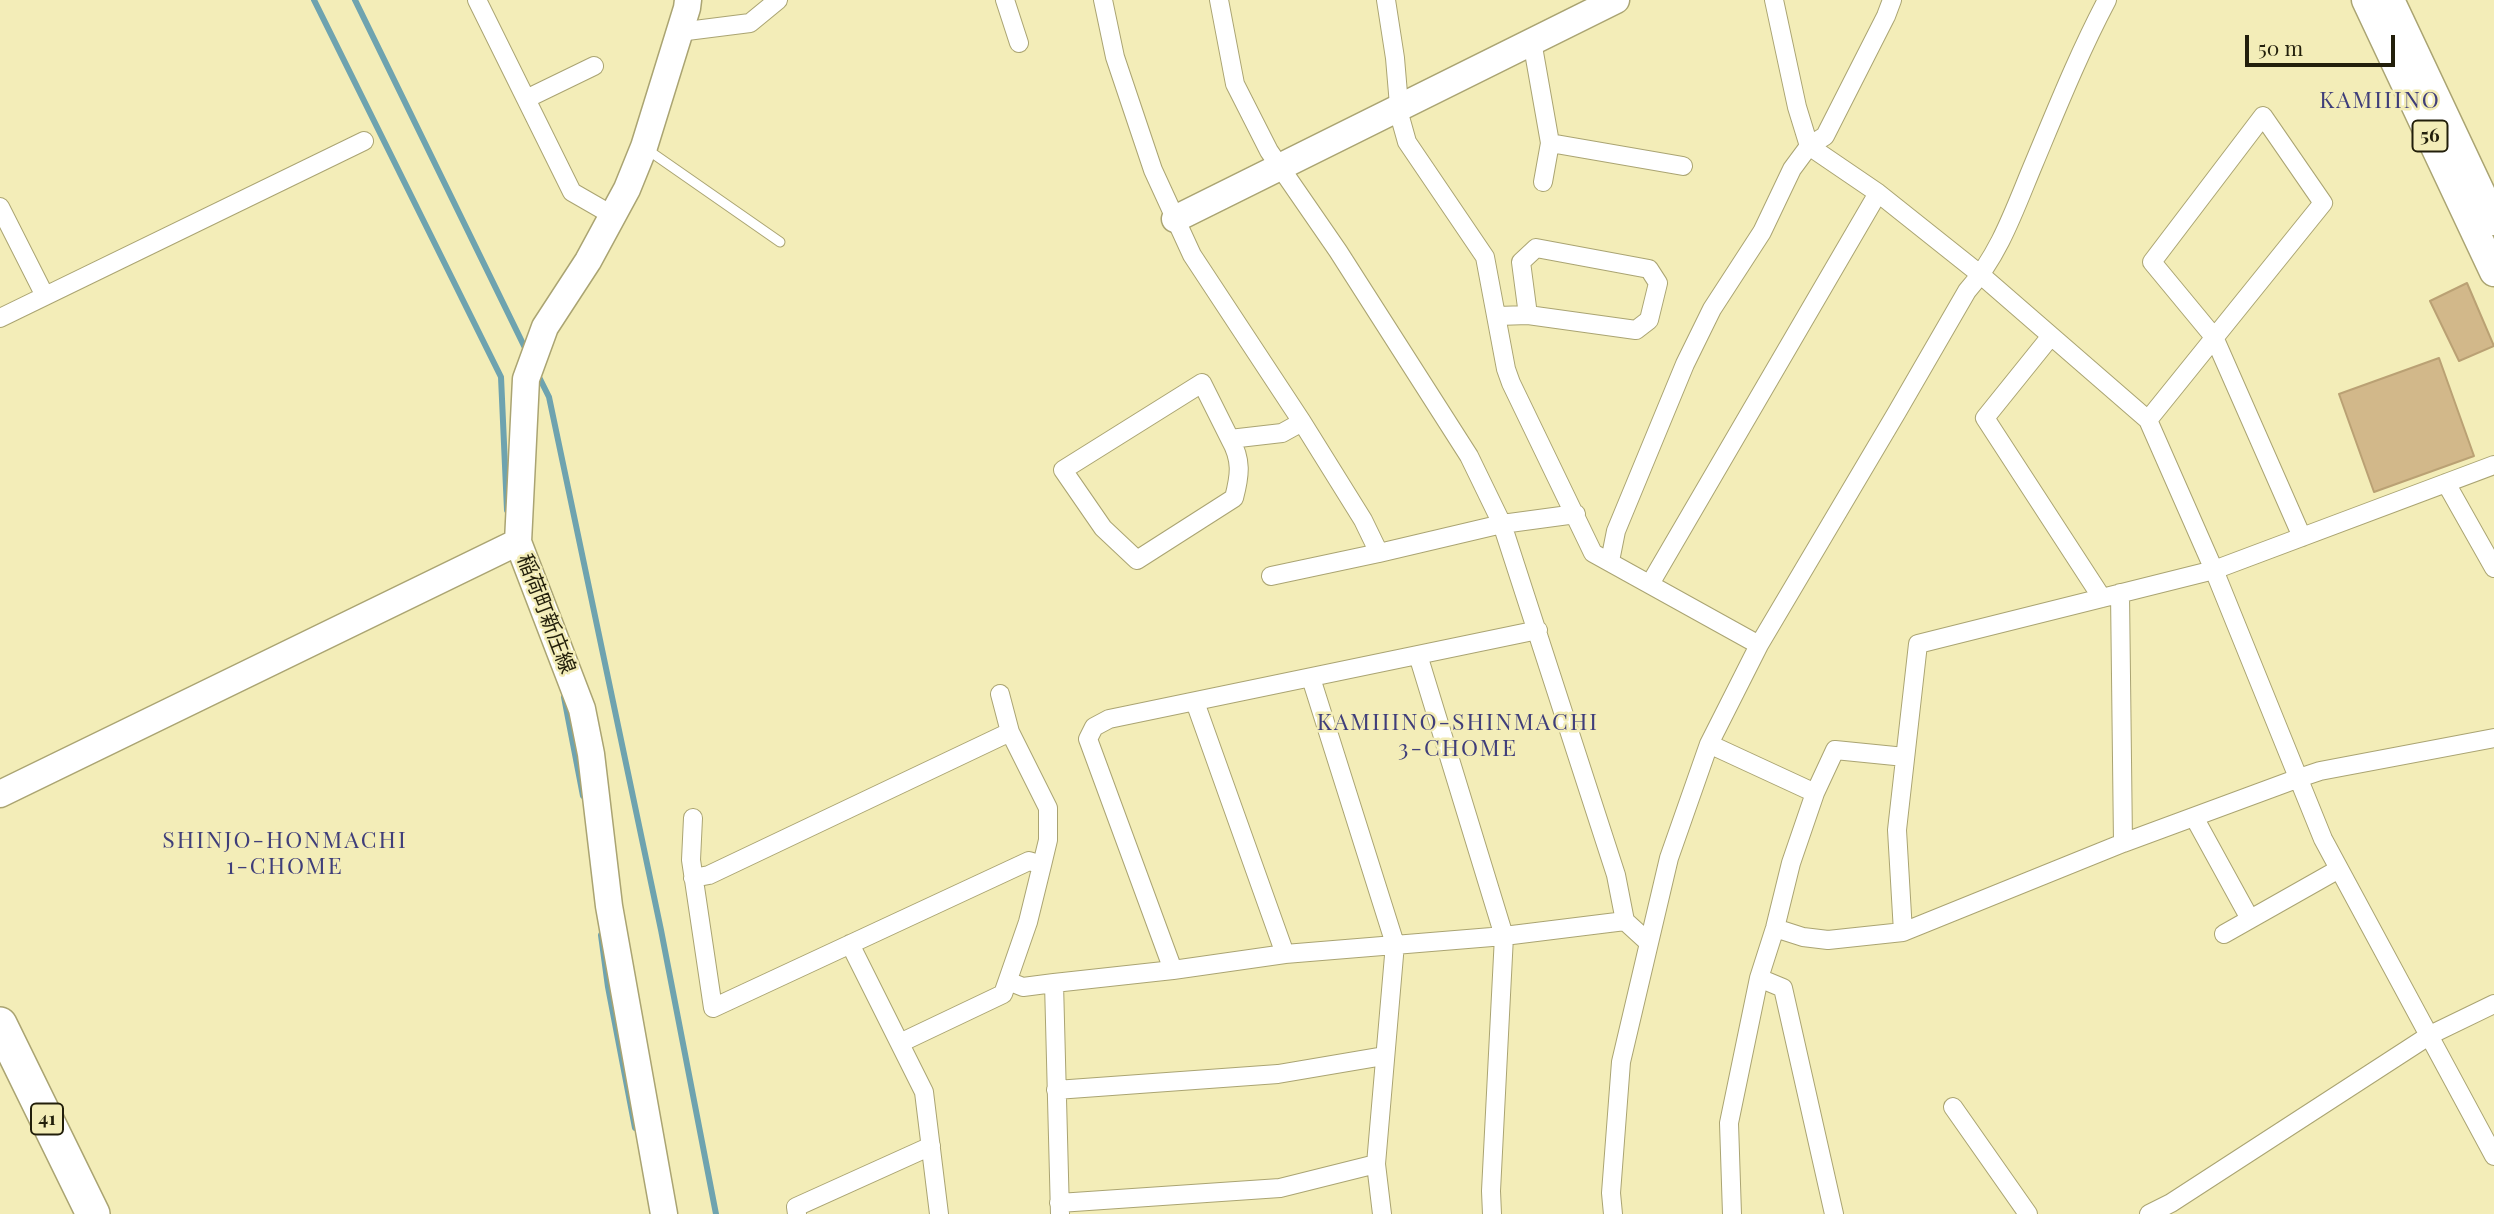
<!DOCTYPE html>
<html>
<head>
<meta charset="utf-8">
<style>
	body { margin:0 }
	#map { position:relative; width:2494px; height:1214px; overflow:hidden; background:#f3edb8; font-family:"Playfair Display",serif }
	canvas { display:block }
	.scale { position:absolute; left:2245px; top:35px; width:150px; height:32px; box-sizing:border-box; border:4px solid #221f0b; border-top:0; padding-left:9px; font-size:21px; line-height:24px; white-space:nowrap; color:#221f0b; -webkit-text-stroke:5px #f3edb8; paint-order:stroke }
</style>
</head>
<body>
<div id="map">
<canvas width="2494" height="1214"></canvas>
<div class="scale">50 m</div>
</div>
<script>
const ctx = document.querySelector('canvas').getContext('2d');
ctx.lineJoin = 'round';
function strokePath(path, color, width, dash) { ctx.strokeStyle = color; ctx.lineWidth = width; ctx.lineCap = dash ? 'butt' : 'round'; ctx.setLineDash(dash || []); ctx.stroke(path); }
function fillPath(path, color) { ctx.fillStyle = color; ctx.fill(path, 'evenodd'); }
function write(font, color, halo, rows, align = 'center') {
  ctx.font = font + ' "Playfair Display","Noto Sans JP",serif'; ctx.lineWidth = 5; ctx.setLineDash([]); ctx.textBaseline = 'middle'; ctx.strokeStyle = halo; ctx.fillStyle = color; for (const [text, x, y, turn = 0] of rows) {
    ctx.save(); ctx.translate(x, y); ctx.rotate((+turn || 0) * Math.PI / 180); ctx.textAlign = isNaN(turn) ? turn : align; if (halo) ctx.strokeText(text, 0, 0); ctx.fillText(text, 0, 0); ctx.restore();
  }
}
const stream = new Path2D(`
	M314,0L501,377L507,510
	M355,0L528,354
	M537,373L549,397L661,930L716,1214
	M564,697L583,796
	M601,935L608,987L635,1128`);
const building = new Path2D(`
	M2467,283L2494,346L2459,361L2430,301Z
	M2439,358L2474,456L2374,492L2339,394Z`);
const lane = new Path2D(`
	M645,148L780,242`);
const street = new Path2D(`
	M477,0L572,192L612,215
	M1005,0L1019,43
	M1103,0L1115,57L1153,170L1192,255L1302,422L1363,520L1379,553L1502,524L1576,514
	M1219,0L1235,84L1269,151L1338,251L1469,456L1502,524L1616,875L1625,921L1648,942
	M1386,0L1395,58L1400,117L1407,142L1485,257L1506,369L1511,383L1593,553L1759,645
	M1774,0L1797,107L1809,146L1878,193L1981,275L2148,420L2214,570L2323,839L2494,1156
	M679,32L750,23L778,0
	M1532,41L1550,143L1543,182
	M526,99L594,66
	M1550,143L1683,166
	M0,207L45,296
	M1498,316L1528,315L1636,330L1649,320L1658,283L1649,269L1536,248L1521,262L1528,315
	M0,318L364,141
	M2051,336L1985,418L2102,598
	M2148,420L2323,203L2263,116L2152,262L2214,337L2302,537
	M1230,439C1242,460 1240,475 1234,498L1137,560L1103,528L1063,470L1202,383L1230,439L1282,433L1302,422
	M2494,465L2214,570L1918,644L1897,830L1903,932L2123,843L2299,778L2320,771L2494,738
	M2446,483L2494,568
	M1610,561L1616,531L1685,364L1712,309L1762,232L1792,169L1809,146L1825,136L1886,16L1892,0
	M1271,576L1379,553
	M1650,584L1878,193
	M2120,593L2123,843
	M1418,655L1504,936L1491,1191L1492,1214
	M1311,678L1395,944L1376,1164L1382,1214
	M1195,702L1285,954
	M1709,744L1815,793L1791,863L1775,928L1759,978L1729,1123L1732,1214
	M1815,793L1835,750L1905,757
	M2194,817L2250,919
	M693,818L691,860L713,1008L1029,861L1042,865
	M693,878L709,875L1010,732
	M1775,928L1803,937L1828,940L1903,932
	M2224,934L2339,869
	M850,944L924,1092L939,1214
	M1173,970L1088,739L1094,727L1109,719L1538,630
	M1759,978L1783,988L1834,1214
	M1008,981L1023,987L1054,983
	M900,1043L1003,994L1028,922L1042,865L1048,840V808L1010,732L1000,694
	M1056,1090L1278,1074L1384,1056
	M1953,1107L2028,1214
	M1059,1203L1280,1188L1376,1164
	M797,1214L796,1207L931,1146
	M1060,1214L1054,983L1173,970L1285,954L1504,936L1625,921
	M1613,1214L1611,1193L1621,1062L1669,858L1709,744L1759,645L1897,412L1967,291C2000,254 2015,208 2034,163C2057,108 2079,53 2107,0
	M2149,1214L2171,1203L2430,1035L2494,1004`);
const secondary = new Path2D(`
	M1175,219L1616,0
	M0,794L518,542
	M664,1214L609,906L591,754L582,709L518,542L526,379L545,327L588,261L627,189L644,147L687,8L688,0`);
const primary = new Path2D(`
	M2366,0L2494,272
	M2390,0L2494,221`);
const highway = new Path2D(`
	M0,1024L93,1214`);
const shields = [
	[2430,136,35],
	[47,1119,32]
];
const shieldNames = [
	["56",2430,136],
	["41",47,1119]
];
const streetNames = [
	["稲荷町新庄線",546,614,69]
];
const neighbourhoodNames = [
	["KAMIIINO",2380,101],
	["KAMIIINO-SHINMACHI",1458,723],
	["3-CHOME",1458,749],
	["SHINJO-HONMACHI",285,841],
	["1-CHOME",285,867]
];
strokePath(stream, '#6ea3af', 6);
fillPath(building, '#d2b88a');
strokePath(building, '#baa174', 2);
strokePath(lane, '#aaa472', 11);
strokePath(street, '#aaa472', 20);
strokePath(secondary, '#aaa472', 29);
strokePath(primary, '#aaa472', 31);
strokePath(highway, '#aaa472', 36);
strokePath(lane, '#fff', 9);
strokePath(street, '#fff', 18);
strokePath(secondary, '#fff', 26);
strokePath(primary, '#fff', 28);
strokePath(highway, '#fff', 33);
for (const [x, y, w] of shields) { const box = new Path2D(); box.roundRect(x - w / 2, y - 15.5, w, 31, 5); ctx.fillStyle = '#f3edb8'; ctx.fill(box); strokePath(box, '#221f0b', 2); }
write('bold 19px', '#221f0b', null, shieldNames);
write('21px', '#221f0b', '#f3edb8', streetNames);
ctx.letterSpacing = '2px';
write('23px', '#3f3e7a', '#f3edb8', neighbourhoodNames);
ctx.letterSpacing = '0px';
</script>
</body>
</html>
